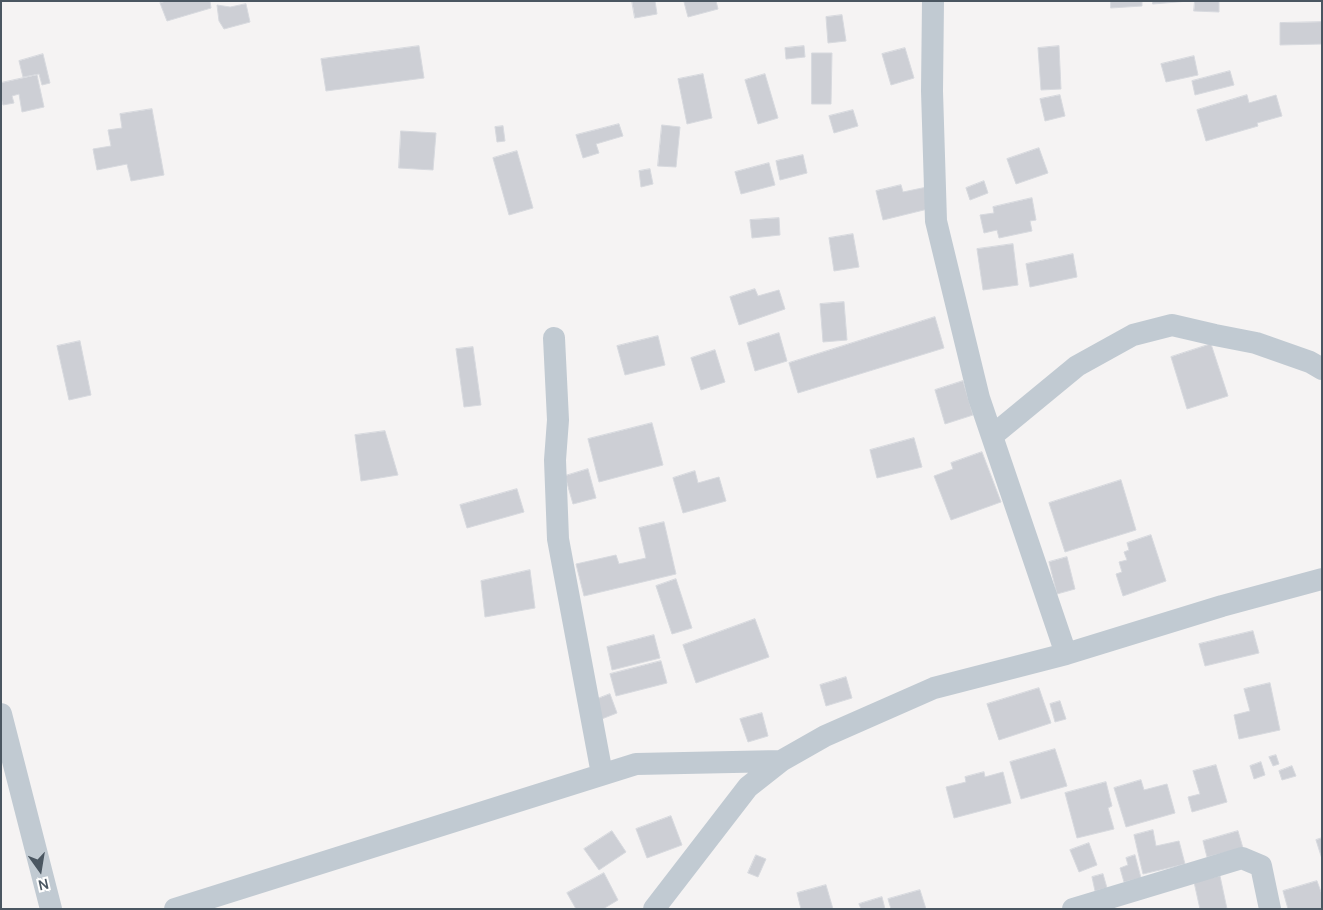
<!DOCTYPE html>
<html>
<head>
<meta charset="utf-8">
<style>
	body { margin:0 }
	#map { position:relative; width:1323px; height:910px; overflow:hidden; background:#f5f3f3; font-family:Manrope,sans-serif }
	canvas { display:block }
	.frame { position:absolute; inset:0; border:2px solid #4a5661; pointer-events:none }
	.north { position:absolute; left:15px; top:845px; width:50px; height:50px; -webkit-text-stroke:4px #fff; paint-order:stroke; rotate:167deg; font-size:14px; font-weight:700; line-height:20px; text-align:center; color:#4a5661 }
	.north::after { content:''; display:block; margin:auto; width:18px; height:22px; background:#4a5661; clip-path:polygon(50% 0,100% 100%,50% 72%,0 100%) }
</style>
</head>
<body>
<div id="map">
<canvas width="1323" height="910"></canvas>
<div class="frame"></div>
<div class="north">N</div>
</div>
<script>
const ctx = document.querySelector('canvas').getContext('2d');
ctx.lineJoin = 'round';
function fillPath(path, color) { ctx.fillStyle = color; ctx.fill(path, 'evenodd'); }
function strokePath(path, color, width, dash) { ctx.strokeStyle = color; ctx.lineWidth = width; ctx.lineCap = dash ? 'butt' : 'round'; ctx.setLineDash(dash || []); ctx.stroke(path); }
const building = new Path2D(`
	M167,1H210L211,8L167,21L160,3Z
	M632,1H655L657,14L635,18Z
	M716,1L718,9L688,17L684,2Z
	M1111,1H1142V6L1111,8Z
	M1153,1H1189L1153,4Z
	M1195,1H1219V12L1194,11Z
	M246,4L250,22L224,29L219,21L217,5L230,7Z
	M842,15L846,41L828,43L826,17Z
	M1322,22V44L1280,45V23Z
	M419,46L424,78L326,91L321,59Z
	M804,46L805,57L786,59L785,48Z
	M1059,46L1061,89L1041,90L1038,48Z
	M905,48L914,78L891,85L882,54Z
	M812,53H832L831,104H812Z
	M43,54L50,83L42,85L39,74L23,77L19,61Z
	M1194,56L1198,75L1166,82L1161,64Z
	M1230,71L1234,85L1195,95L1192,81Z
	M703,74L712,118L687,124L678,79Z
	M765,74L778,118L758,124L745,80Z
	M37,75L44,107L22,112L19,94L12,96L14,103L3,105L1,97V83Z
	M1060,95L1065,116L1045,121L1040,99Z
	M1247,95L1249,103L1276,95L1282,116L1257,123L1258,126L1206,141L1197,110Z
	M152,109L164,175L131,181L127,164L97,170L93,149L111,146L108,130L122,128L120,114Z
	M853,110L858,126L834,133L829,116Z
	M619,124L623,136L596,144L599,153L583,158L576,135Z
	M662,125L680,127L676,167L658,166Z
	M503,126L505,141L497,142L495,127Z
	M401,131L436,133L433,170L399,168Z
	M1039,148L1048,173L1016,184L1007,159Z
	M517,151L533,208L509,215L493,158Z
	M803,155L807,173L780,180L776,161Z
	M769,163L775,185L741,194L735,172Z
	M650,169L653,184L641,187L639,171Z
	M984,181L988,193L970,200L966,188Z
	M901,185L903,192L927,187L932,208L883,220L876,191Z
	M1032,198L1036,220L1030,221L1032,231L999,238L997,230L984,233L980,215L994,213L993,207Z
	M779,218L780,235L752,238L750,220Z
	M853,234L859,267L834,271L829,238Z
	M1013,244L1018,285L983,290L977,249Z
	M1073,254L1077,277L1030,287L1026,264Z
	M755,289L758,296L779,290L785,309L739,325L730,297Z
	M844,302L847,340L823,342L820,304Z
	M935,317L944,348L798,393L789,363Z
	M779,333L787,361L755,371L747,343Z
	M658,336L665,365L625,375L617,346Z
	M80,341L91,395L69,400L57,346Z
	M1211,344L1228,396L1187,409L1171,357Z
	M473,347L481,405L464,407L456,349Z
	M715,350L725,382L701,390L691,358Z
	M963,381L973,415L945,424L935,390Z
	M652,423L663,465L599,482L588,439Z
	M385,431L398,475L361,481L355,435Z
	M914,438L922,467L877,478L870,450Z
	M982,452L1001,502L951,520L934,476L953,469L951,463Z
	M588,469L596,498L573,504L565,476Z
	M695,471L698,483L719,477L726,501L683,513L673,478Z
	M1121,480L1136,530L1065,552L1049,503Z
	M517,489L524,512L467,528L460,505Z
	M664,522L676,574L584,596L576,564L616,555L619,564L646,558L639,528Z
	M1151,535L1166,581L1123,596L1116,574L1122,572L1119,562L1127,560L1124,552L1129,550L1127,543Z
	M1067,557L1075,589L1057,594L1049,562Z
	M530,570L535,608L485,617L481,581Z
	M676,579L692,628L672,634L656,586Z
	M755,619L769,657L696,683L683,645Z
	M1253,631L1259,653L1205,666L1199,644Z
	M654,635L660,658L612,670L607,647Z
	M661,661L667,683L616,696L610,674Z
	M846,677L852,698L826,706L820,685Z
	M1270,683L1280,730L1239,739L1234,715L1250,711L1244,689Z
	M1039,688L1051,723L999,740L987,704Z
	M610,694L617,713L594,722L587,703Z
	M1060,701L1066,719L1055,722L1050,704Z
	M762,713L768,736L748,742L740,719Z
	M1055,749L1067,786L1021,799L1010,762Z
	M1276,755L1279,764L1273,766L1269,757Z
	M1261,762L1265,775L1254,779L1250,766Z
	M1216,765L1227,802L1192,812L1188,797L1200,794L1193,771Z
	M1292,766L1296,776L1282,780L1279,771Z
	M984,772L985,777L1003,772L1011,803L954,818L946,787L966,782L965,777Z
	M1141,780L1144,790L1167,784L1175,813L1126,827L1114,788Z
	M1106,782L1112,806L1108,808L1114,829L1077,838L1065,793Z
	M671,816L682,845L647,858L636,829Z
	M1153,830L1156,846L1179,841L1185,864L1143,874L1134,835Z
	M612,831L626,852L599,870L584,849Z
	M1238,831L1243,848L1207,857L1203,841Z
	M1322,838V859L1316,840Z
	M1089,843L1097,865L1079,872L1070,850Z
	M756,855L766,859L758,877L748,873Z
	M1135,855L1141,878L1124,882L1120,868L1128,865L1126,858Z
	M604,873L618,900L603,909H576L567,893Z
	M1103,874L1107,888L1095,891L1092,877Z
	M1220,876L1227,909H1200L1194,882Z
	M1317,881L1321,892H1322V909H1288L1283,891Z
	M826,885L833,909H801L797,893Z
	M920,890L926,909H891L888,899Z
	M882,897L885,909H861L859,904Z`);
const minor = new Path2D(`
	M933,1L932,91L936,221L979,398L1066,654
	M554,338L558,420L555,460L558,539L602,774
	M992,436L1077,366L1133,335L1172,325L1215,335L1256,343L1310,362L1322,369
	M1,714L51,909
	M175,909L636,764L781,761
	M654,909L748,787L781,761L825,736L934,688L1066,654L1222,606L1322,579
	M1073,909L1242,858L1261,866L1270,909`);
fillPath(building, '#cdcfd5');
strokePath(building, '#d7d9de', 1);
strokePath(minor, '#c1cad2', 22);
</script>
</body>
</html>
